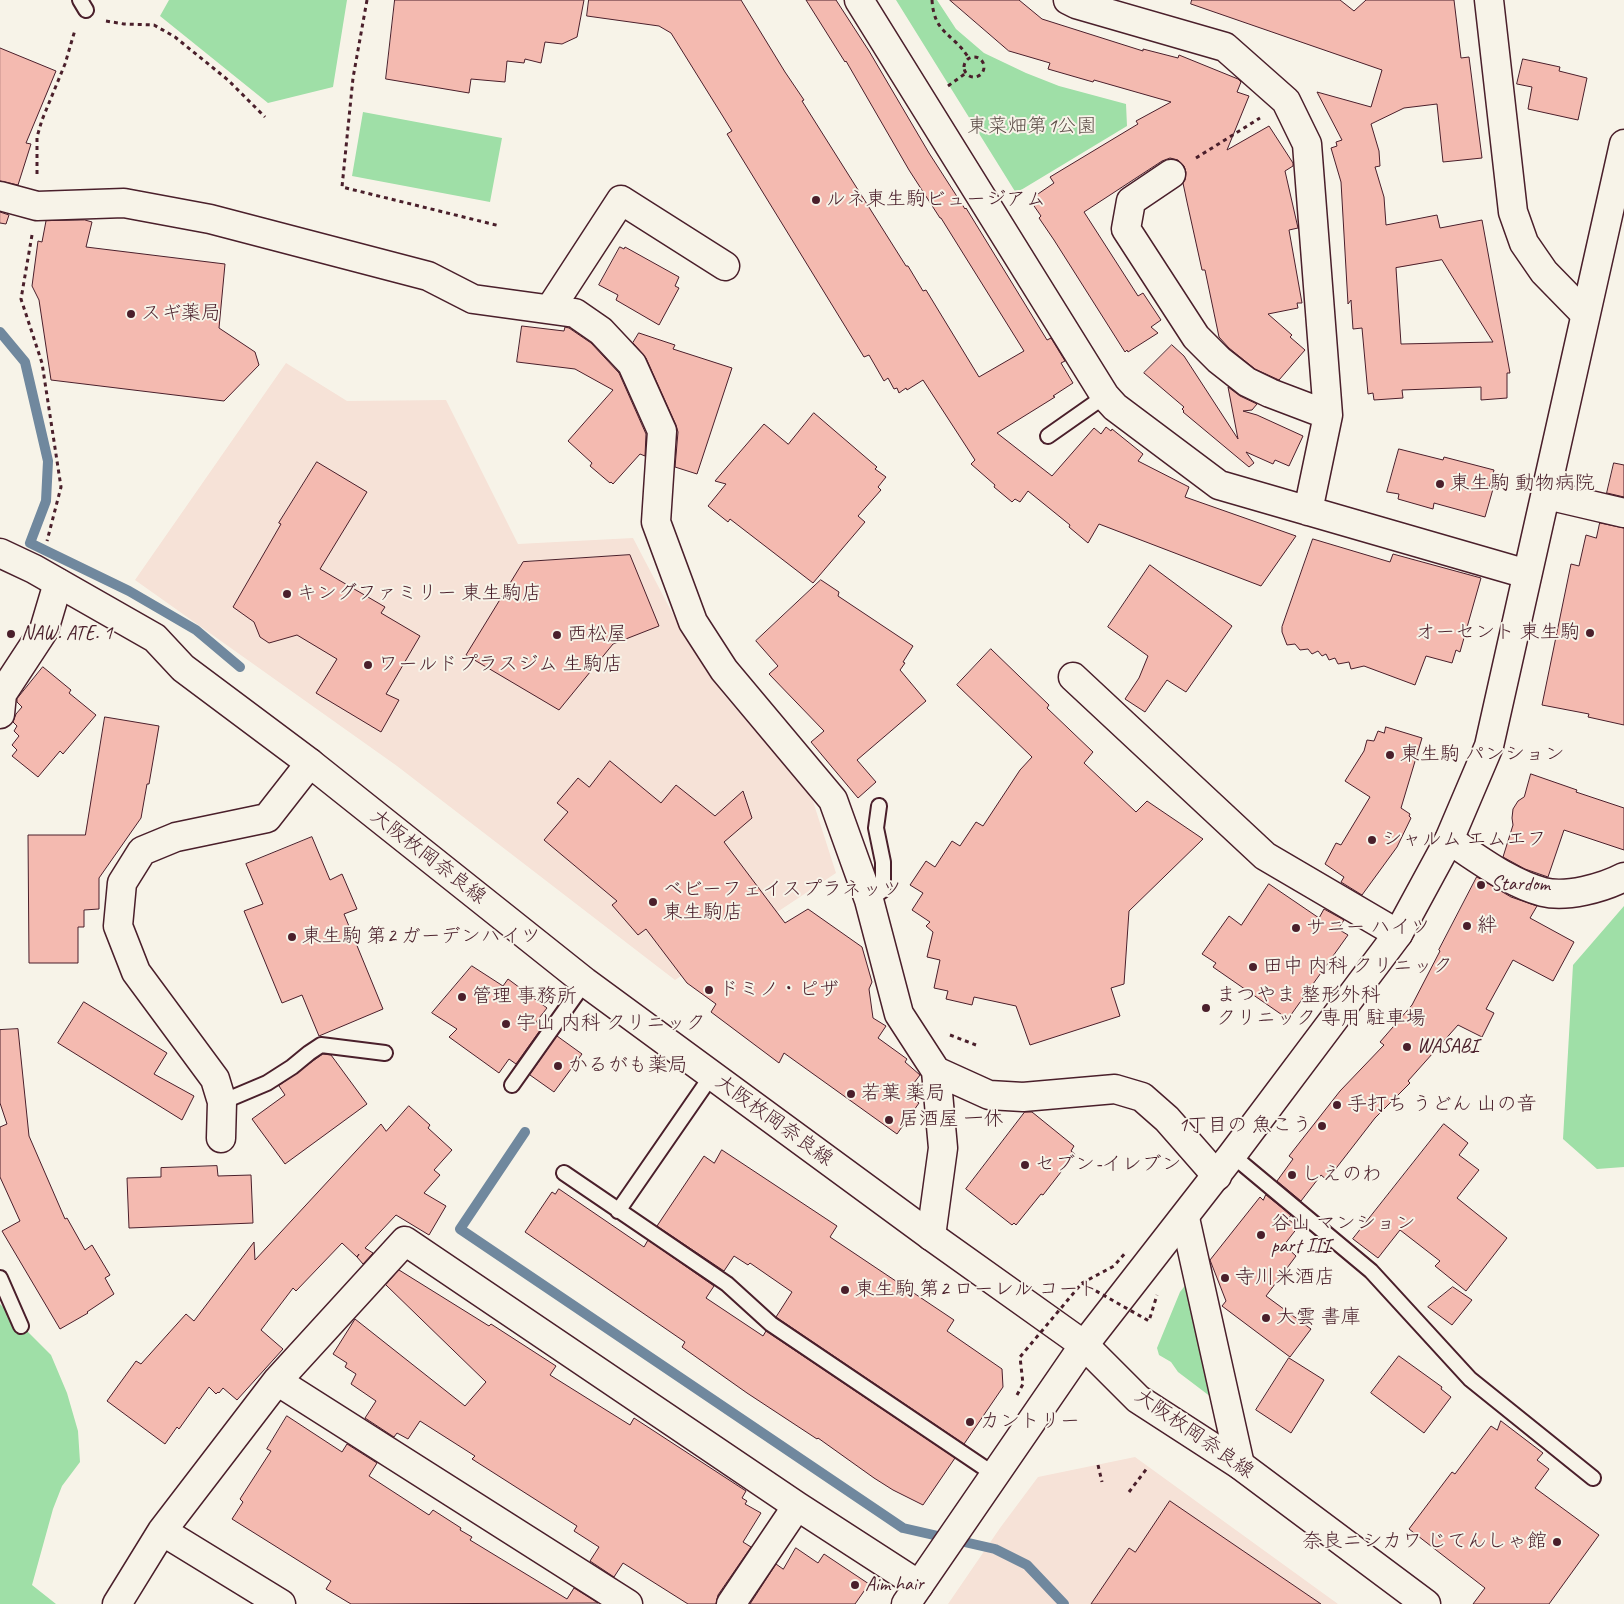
<!DOCTYPE html>
<html>
<head>
<meta charset="utf-8">
<style>
	body { margin:0 }
	canvas { display:block; background:#f7f3e8 }
</style>
</head>
<body>
<canvas width="1624" height="1604"></canvas>
<script>
const ctx = document.querySelector('canvas').getContext('2d');
ctx.lineJoin = 'round';
function fillPath(path, color) { ctx.fillStyle = color; ctx.fill(path, 'evenodd'); }
function strokePath(path, color, width, dash) { ctx.strokeStyle = color; ctx.lineWidth = width; ctx.lineCap = dash ? 'butt' : 'round'; ctx.setLineDash(dash || []); ctx.stroke(path); }
function write(font, color, halo, rows, align = 'center') {
  ctx.font = font + ' Caveat,"Klee One",sans-serif'; ctx.lineWidth = 4; ctx.setLineDash([]); ctx.textBaseline = 'middle'; ctx.strokeStyle = halo; ctx.fillStyle = color; for (const [text, x, y, turn = 0] of rows) {
    ctx.save(); ctx.translate(x, y); ctx.rotate((+turn || 0) * Math.PI / 180); ctx.textAlign = isNaN(turn) ? turn : align; if (halo) ctx.strokeText(text, 0, 0); ctx.fillText(text, 0, 0); ctx.restore();
  }
}
const built = new Path2D(`
	M286,363L347,401L446,400L518,544L633,538L678,624L723,694L811,795L836,873L675,980L397,766L135,580Z
	M1135,1457L1338,1604H948L1000,1528L1038,1477Z`);
const green = new Path2D(`
	M169,0H347L333,87L268,103L160,16Z
	M896,0H937L956,29L984,53L1026,73L1059,86L1126,104L1127,126L1016,193Z
	M363,112L502,138L490,202L352,176Z
	M1624,906V1167L1597,1169L1563,1139L1573,965Z
	M1191,1278L1211,1397L1178,1372L1171,1362L1159,1355L1157,1348L1180,1292Z
	M0,1304L51,1355L67,1393L78,1431L80,1462L62,1486L53,1509L32,1585L56,1604H0Z`);
const stream = new Path2D(`
	M0,332L25,362L48,461L46,501L30,543L129,591L196,630L240,667
	M525,1132L460,1229L903,1528L995,1549L1027,1565L1064,1604`);
const building = new Path2D(`
	M395,0H584L577,37L562,44L545,42L541,63L525,59L524,63L507,61L505,82L471,79L469,93L386,79Z
	M589,0H741L785,72L804,100L802,101L906,266H908L923,291L926,290L979,377L1024,351L941,218H940L909,170L846,61L845,62L806,0H836L869,51L929,153L965,209L966,208L1047,340L1051,338L1065,361L1061,363L1073,383L1053,396L1055,397L997,433L1052,476L1094,428L1101,434L1106,427L1111,431L1112,429L1143,454L1138,461L1189,487L1185,497L1296,536L1261,586L1099,524L1088,543L1069,527L1070,525L1028,491L1020,502L1015,499L1012,502L994,487L995,485L971,464L975,460L923,380L907,390L906,388L899,393L897,388L894,389L888,378L884,381L869,355L864,357L727,134L732,131L671,33L659,26L587,16Z
	M950,0H1019L1042,19L1143,51V49L1178,58L1179,55L1238,79L1241,82L1237,92L1249,96L1227,150L1269,126L1293,163V166L1285,171L1298,228L1289,230L1302,303H1297L1298,308L1268,314L1292,335L1290,337L1305,350L1279,380L1255,369L1229,348L1219,337L1205,270H1202L1187,202L1183,183L1185,180L1186,172L1184,166L1178,160L1170,158L1162,161L1084,212L1138,296L1143,293L1161,320L1151,327L1158,333L1128,352L1127,350L1125,352L1054,240L1039,218L1041,216L1032,203L1037,199L1035,196L1054,183L1050,177L1138,124L1136,121L1171,102L1094,80L1093,82L1048,69L1050,63L1009,51Z
	M1192,0H1340L1354,11L1366,0H1454L1461,58L1469,57L1482,158L1443,162L1437,104L1404,108L1371,124L1379,151L1380,166L1375,167L1384,197L1386,225L1437,215L1440,228L1482,220L1510,373H1507V398L1481,400V387L1402,390L1403,398L1374,400L1373,393L1368,394L1362,328L1353,329L1351,300L1348,304L1341,182L1331,148L1337,146L1336,142L1342,140L1317,92L1371,107L1382,70L1191,4ZM1442,260L1493,342L1401,344L1396,268Z
	M0,48L56,71L26,143L31,144L18,185L0,181Z
	M1523,59L1560,67L1559,71L1587,78L1578,120L1528,109L1532,87L1517,84Z
	M0,212L9,215L6,224L0,223Z
	M85,220L92,222L86,247L225,264L219,328L255,352L259,365L224,401L51,380L39,300L32,286L38,241L42,242L46,221Z
	M620,247L624,249L625,247L679,277L675,286L679,288L659,325L616,300L618,295L599,285Z
	M522,326L564,331L565,327L569,328L591,343L619,373L646,434L645,456L640,454L613,484L611,482L610,483L590,466L592,463L568,441L613,390L575,369L517,362Z
	M639,333L675,345L673,349L732,368L697,474L675,467L678,432L676,425L646,358L633,343Z
	M1172,345L1184,356L1238,439L1228,387L1240,396L1257,404L1252,410L1243,411L1257,415L1303,436L1289,466L1275,460L1273,464L1246,452L1254,463L1249,467L1183,412L1184,411L1182,409L1184,407L1144,373Z
	M814,413L877,467L875,469L886,477L878,487L881,490L858,516L865,522L813,583L730,519L728,522L708,506L726,484L715,481L764,424L788,444Z
	M1399,449L1443,460L1444,457L1494,470L1489,488L1493,489L1485,517L1434,503L1433,509L1398,499L1399,494L1387,492Z
	M317,462L367,492L320,569L385,607L381,613L420,636L386,694L399,700L381,732L316,693L337,659L297,635L269,643L260,637L254,622L233,607L281,524L279,523Z
	M1614,463L1624,465V497L1607,493Z
	M1600,523L1624,528V725L1588,717L1589,714L1542,705L1571,564L1579,566L1586,535L1596,538Z
	M1313,539L1390,562L1393,554L1481,578L1460,652L1456,650L1452,663L1426,656L1415,685L1364,666L1351,669L1349,662L1338,664L1335,658L1329,660L1326,654L1322,656L1318,651L1312,654L1308,649L1300,650L1295,644L1287,645L1282,632V627Z
	M630,555L659,626L613,644L559,710L466,655L523,562Z
	M1150,565L1232,626L1186,692L1167,680L1145,712L1125,699L1139,678L1148,656L1108,627Z
	M821,580L839,592L838,596L913,646L903,662L905,663L900,670L926,701L857,760L876,782L858,798L811,742L824,731L769,674L778,666L756,641Z
	M991,649L1049,705L1047,708L1093,752L1084,763L1136,812L1147,801L1203,839L1129,911L1124,984L1111,988L1120,1016L1030,1045L1016,1006L974,997L972,1005L946,999L948,991L934,988L940,960L927,957L933,932L926,926L930,922L912,910L923,893L910,885L926,861L935,867L952,841L960,846L976,822L983,826L1020,770L1032,757L957,685Z
	M43,667L71,690L69,693L96,715L63,754L60,751L38,777L12,756L17,750L12,745L19,736L14,731L17,726L13,722L16,714L22,707L17,702V699Z
	M105,717L159,726L149,784H147L141,818L99,878V909L84,910V927H78V963H29L28,835H85Z
	M1386,727L1422,738L1401,808L1410,814L1409,816L1411,818L1397,847L1362,895L1341,882L1344,877L1325,864L1336,843L1341,845L1370,797L1345,781L1364,751L1367,740L1374,741L1378,731L1384,733Z
	M610,761L661,803L676,785L715,816L743,791L752,818L724,842L785,923L808,909L862,947L872,982L869,989L873,1018L886,1026L878,1038L907,1059L905,1062L920,1075L911,1087L921,1094L916,1101L919,1103L897,1134L784,1053L779,1063L711,1012L716,1004L687,983L646,929L638,935L612,905L617,901L544,840L568,812L557,803L578,778L589,787Z
	M1531,774L1577,790L1576,792L1624,808V850L1564,830L1548,877L1525,869L1503,857L1513,825L1512,818L1513,809L1518,801L1524,797Z
	M312,837L330,880L342,874L357,909L344,914L383,1009L319,1036L302,995L282,1003L244,911L263,904L246,864Z
	M1477,877L1511,897L1537,906L1530,918L1574,942L1553,981L1513,960L1486,1009L1494,1013L1482,1037L1458,1025L1408,1081L1410,1083L1375,1118L1327,1180L1321,1175L1301,1201L1277,1181L1293,1159L1289,1156L1340,1091L1384,1045L1380,1042L1412,1005L1440,951L1439,950Z
	M1269,884L1319,918L1324,909L1344,920L1338,929L1348,935L1288,1019L1213,967L1216,963L1202,954L1229,916L1241,925Z
	M472,966L503,986L508,979L547,1008L536,1022L543,1026L516,1064L509,1059L499,1073L449,1037L457,1029L432,1013Z
	M84,1002L167,1053L154,1074L194,1096L182,1120L58,1043Z
	M18,1029L29,1136L65,1219L67,1218L85,1250L92,1245L110,1275L105,1278L114,1294L87,1312L88,1313L60,1329L2,1231L20,1221L0,1177V1127L7,1124L0,1103V1030Z
	M557,1036L582,1054L554,1092L530,1075Z
	M323,1054L331,1055L367,1104L285,1164L252,1119L285,1095L279,1086Z
	M409,1106L430,1125L428,1128L452,1150L434,1170L440,1175L424,1193L446,1206L429,1235L396,1215L365,1248L373,1253L363,1264L357,1257L359,1254L357,1257L342,1243L296,1291L293,1288L290,1292L261,1330L283,1349L237,1400L223,1388L219,1393L218,1392L216,1394L209,1387L179,1429L177,1427L165,1444L107,1401L136,1361L141,1364L186,1314L194,1321L254,1242L255,1260L381,1124L386,1131Z
	M1025,1112H1032L1074,1146L1071,1151L1075,1154L1043,1195L1041,1194L1016,1225L1014,1223L1012,1225L966,1189Z
	M1444,1124L1468,1143L1459,1155L1479,1170L1457,1198L1507,1238L1466,1291L1435,1266L1440,1261L1400,1230L1378,1258L1353,1239Z
	M722,1150L837,1226L830,1237L954,1320L947,1331L1002,1369L1003,1387L964,1444L776,1317L792,1292L750,1263L748,1265L734,1256L724,1271L657,1226L704,1156L714,1163Z
	M217,1166L218,1176L251,1175L253,1223L129,1228L127,1178L161,1177V1168Z
	M559,1189L644,1247L648,1240L714,1286L706,1298L763,1336L766,1331L955,1458L923,1505L893,1490L874,1478L818,1438L817,1439L747,1393L682,1347L685,1342L525,1232L552,1192L555,1194Z
	M1266,1195L1291,1215L1288,1219L1298,1227L1284,1245L1296,1256L1266,1296L1311,1329L1290,1357L1222,1306L1226,1301L1210,1260L1260,1197L1263,1200Z
	M399,1270L489,1326L491,1324L556,1366L550,1375L630,1425L634,1418L746,1491L742,1498L747,1501L745,1504L761,1513L743,1542L751,1547L718,1595L716,1604H688L623,1563L614,1577L590,1561L599,1547L574,1531L577,1526L472,1459L475,1456L420,1421L408,1439L397,1433L394,1437L365,1418L376,1401L351,1384L356,1374L345,1367L347,1363L333,1354L355,1319L465,1406L486,1382L386,1285Z
	M1453,1287L1472,1300L1452,1325L1428,1307Z
	M1399,1356L1442,1387L1441,1389L1451,1397L1424,1433L1371,1393Z
	M1289,1358L1324,1380L1291,1433L1256,1410Z
	M287,1416L342,1452L347,1444L377,1463L369,1476L429,1515L433,1510L461,1528L460,1530L472,1537L470,1540L567,1599L574,1588L598,1603L351,1604L326,1589L331,1581L232,1519L243,1502L240,1499L271,1451L267,1449Z
	M1501,1421L1543,1453L1537,1460L1549,1469L1535,1488L1599,1535L1549,1604H1473L1485,1588L1409,1529L1452,1472L1455,1474L1491,1426L1497,1430Z
	M1170,1501L1321,1604H1091L1129,1548L1135,1552Z
	M796,1548L818,1563L824,1554L869,1584L855,1604H750L776,1564L783,1569Z`);
const path = new Path2D(`
	M367,0L353,78L342,187L500,226
	M932,0C934,34 953,33 968,57
	M106,21L124,24L154,25L175,37L228,80L265,117
	M964 67a10 10 0 1 1 20 0a10 10 0 1 1-20 0Z
	M948,86L966,73
	M1196,158L1260,118
	M37,174V137L42,120L65,64L75,30
	M32,235L21,299L42,363L61,487L47,541
	M950,1035L976,1045
	M1098,1465L1102,1482
	M1129,1492L1148,1467`);
const service = new Path2D(`
	M80,0L86,10
	M1048,436L1105,396
	M869,900L883,890V862L876,828L879,806
	M512,1085L585,982
	M222,1102L267,1083L292,1067L309,1053L321,1045L385,1053
	M1232,1155L1371,1271L1470,1379L1593,1478
	M564,1173L727,1284L771,1324L995,1475
	M618,1211L712,1075
	M0,1278L21,1326`);
const minor = new Path2D(`
	M859,0L1105,396L1115,407L1219,485L1527,574
	M1068,0L1076,4L1225,47L1286,101L1307,144L1328,415L1308,511
	M1489,0L1513,212L1524,243L1544,272L1585,314
	M1171,174L1131,201L1126,229L1196,337L1219,360L1247,382L1270,393L1328,415
	M0,196L37,206L124,203L210,219L428,276L473,299L575,313L601,331L632,364L662,431L656,522L693,622L724,670L833,800L869,900L899,1014L936,1071L943,1148L931,1236
	M550,309L621,200L725,266
	M1547,495L1624,513
	M1073,677L1265,856L1398,934
	M0,714L2,694L44,630L58,583
	M1449,840C1479,859 1509,883 1543,892C1566,898 1603,888 1624,877
	M936,1071L989,1095L1023,1097L1115,1089L1142,1097L1167,1119L1217,1176
	M221,1138L222,1102L215,1079L136,972L118,926L122,883L142,851L176,837L267,818L310,763
	M1185,1218L1240,1465
	M277,1381L628,1604
	M162,1531L281,1604
	M117,1604L162,1531L277,1381L405,1241L797,1506L919,1585
	M731,1604L797,1506`);
const tertiary = new Path2D(`
	M906,1604L1084,1345L1232,1155L1398,934L1449,840L1489,746L1624,144`);
const secondary = new Path2D(`
	M0,553L34,569L155,638L183,668L310,763L585,982L931,1236L1084,1345L1138,1399L1240,1465L1426,1604`);
const pathBridge = new Path2D(`
	M1082,1283L1149,1321L1157,1295
	M1017,1395L1023,1384L1020,1357L1082,1283L1114,1266L1126,1252`);
const markers = [
	[816,200,5,"#4a1f2b"],
	[131,314,5,"#4a1f2b"],
	[1440,484,5,"#4a1f2b"],
	[287,594,5,"#4a1f2b"],
	[1590,633,5,"#4a1f2b"],
	[11,634,5,"#4a1f2b"],
	[557,635,5,"#4a1f2b"],
	[368,665,5,"#4a1f2b"],
	[1390,755,5,"#4a1f2b"],
	[1372,840,5,"#4a1f2b"],
	[1481,885,5,"#4a1f2b"],
	[653,902,5,"#4a1f2b"],
	[1467,926,5,"#4a1f2b"],
	[1296,928,5,"#4a1f2b"],
	[292,937,5,"#4a1f2b"],
	[1253,967,5,"#4a1f2b"],
	[709,990,5,"#4a1f2b"],
	[462,997,5,"#4a1f2b"],
	[1206,1008,5,"#4a1f2b"],
	[506,1024,5,"#4a1f2b"],
	[1407,1047,5,"#4a1f2b"],
	[558,1066,5,"#4a1f2b"],
	[851,1094,5,"#4a1f2b"],
	[1337,1105,5,"#4a1f2b"],
	[889,1120,5,"#4a1f2b"],
	[1322,1126,5,"#4a1f2b"],
	[1025,1165,5,"#4a1f2b"],
	[1292,1175,5,"#4a1f2b"],
	[1261,1235,5,"#4a1f2b"],
	[1225,1278,5,"#4a1f2b"],
	[845,1290,5,"#4a1f2b"],
	[1266,1318,5,"#4a1f2b"],
	[970,1422,5,"#4a1f2b"],
	[1557,1542,5,"#4a1f2b"],
	[855,1585,5,"#4a1f2b"]
];
const parkNames = [
	["東菜畑第1公園",1032,127]
];
const poiNames = [
	["ルネ東生駒ビュージアム",826,200],
	["スギ薬局",141,314],
	["東生駒 動物病院",1450,484],
	["キングファミリー 東生駒店",297,594],
	["オーセント 東生駒",1580,633,"right"],
	["NAW. ATE. 1",21,634],
	["西松屋",567,635],
	["ワールドプラスジム 生駒店",378,665],
	["東生駒 パンション",1400,755],
	["シャルム エムエフ",1382,840],
	["Stardom",1491,885],
	["ベビーフェイスプラネッツ",663,890],
	["東生駒店",663,913],
	["絆",1477,926],
	["サニー ハイツ",1306,928],
	["東生駒 第2 ガーデンハイツ",302,937],
	["田中 内科 クリニック",1263,967],
	["ドミノ・ピザ",719,990],
	["まつやま 整形外科",1216,996],
	["クリニック 専用 駐車場",1216,1019],
	["管理 事務所",472,997],
	["宇山 内科 クリニック",516,1024],
	["WASABI",1417,1047],
	["かるがも薬局",568,1066],
	["若葉 薬局",861,1094],
	["手打ち うどん 山の音",1347,1105],
	["居酒屋 一休",899,1120],
	["1丁目の 魚こう",1312,1126,"right"],
	["セブン-イレブン",1035,1165],
	["しえのわ",1302,1175],
	["谷山 マンション",1271,1224],
	["part III",1271,1247],
	["寺川米酒店",1235,1278],
	["東生駒 第2 ローレル コート",855,1290],
	["大雲 書庫",1276,1318],
	["カントリー",980,1422],
	["奈良ニシカワ じてんしゃ館",1547,1542,"right"],
	["Aim hair",865,1585]
];
const streetNames = [
	["大阪枚岡奈良線",428,857,38],
	["大阪枚岡奈良線",774,1121,36],
	["大阪枚岡奈良線",1194,1434,35]
];
fillPath(built, '#f6e2d7');
fillPath(green, '#9fdfa7');
strokePath(stream, '#70889e', 10);
fillPath(building, '#f4bab0');
strokePath(building, '#4a1f2b', 1);
strokePath(service, '#4a1f2b', 18);
strokePath(minor, '#4a1f2b', 31);
strokePath(tertiary, '#4a1f2b', 31);
strokePath(secondary, '#4a1f2b', 31);
strokePath(path, '#4a1f2b', 3, [4, 4]);
strokePath(service, '#f7f3e8', 14);
strokePath(minor, '#f7f3e8', 28);
strokePath(tertiary, '#f7f3e8', 28);
strokePath(secondary, '#f7f3e8', 28);
strokePath(pathBridge, '#4a1f2b', 3, [4, 4]);
for (const [x, y, r, color] of markers) { const dot = new Path2D(); dot.arc(x, y, r, 0, 2 * Math.PI); ctx.fillStyle = color; ctx.fill(dot); strokePath(dot, '#f7f3e8', 2); }
write('20px', '#5f4f4a', '#f7f3e8', parkNames);
write('20px', '#4a1f2b', '#f7f3e8', poiNames, 'left');
write('20px', '#4a1f2b', '#f7f3e8', streetNames);
</script>
</body>
</html>
